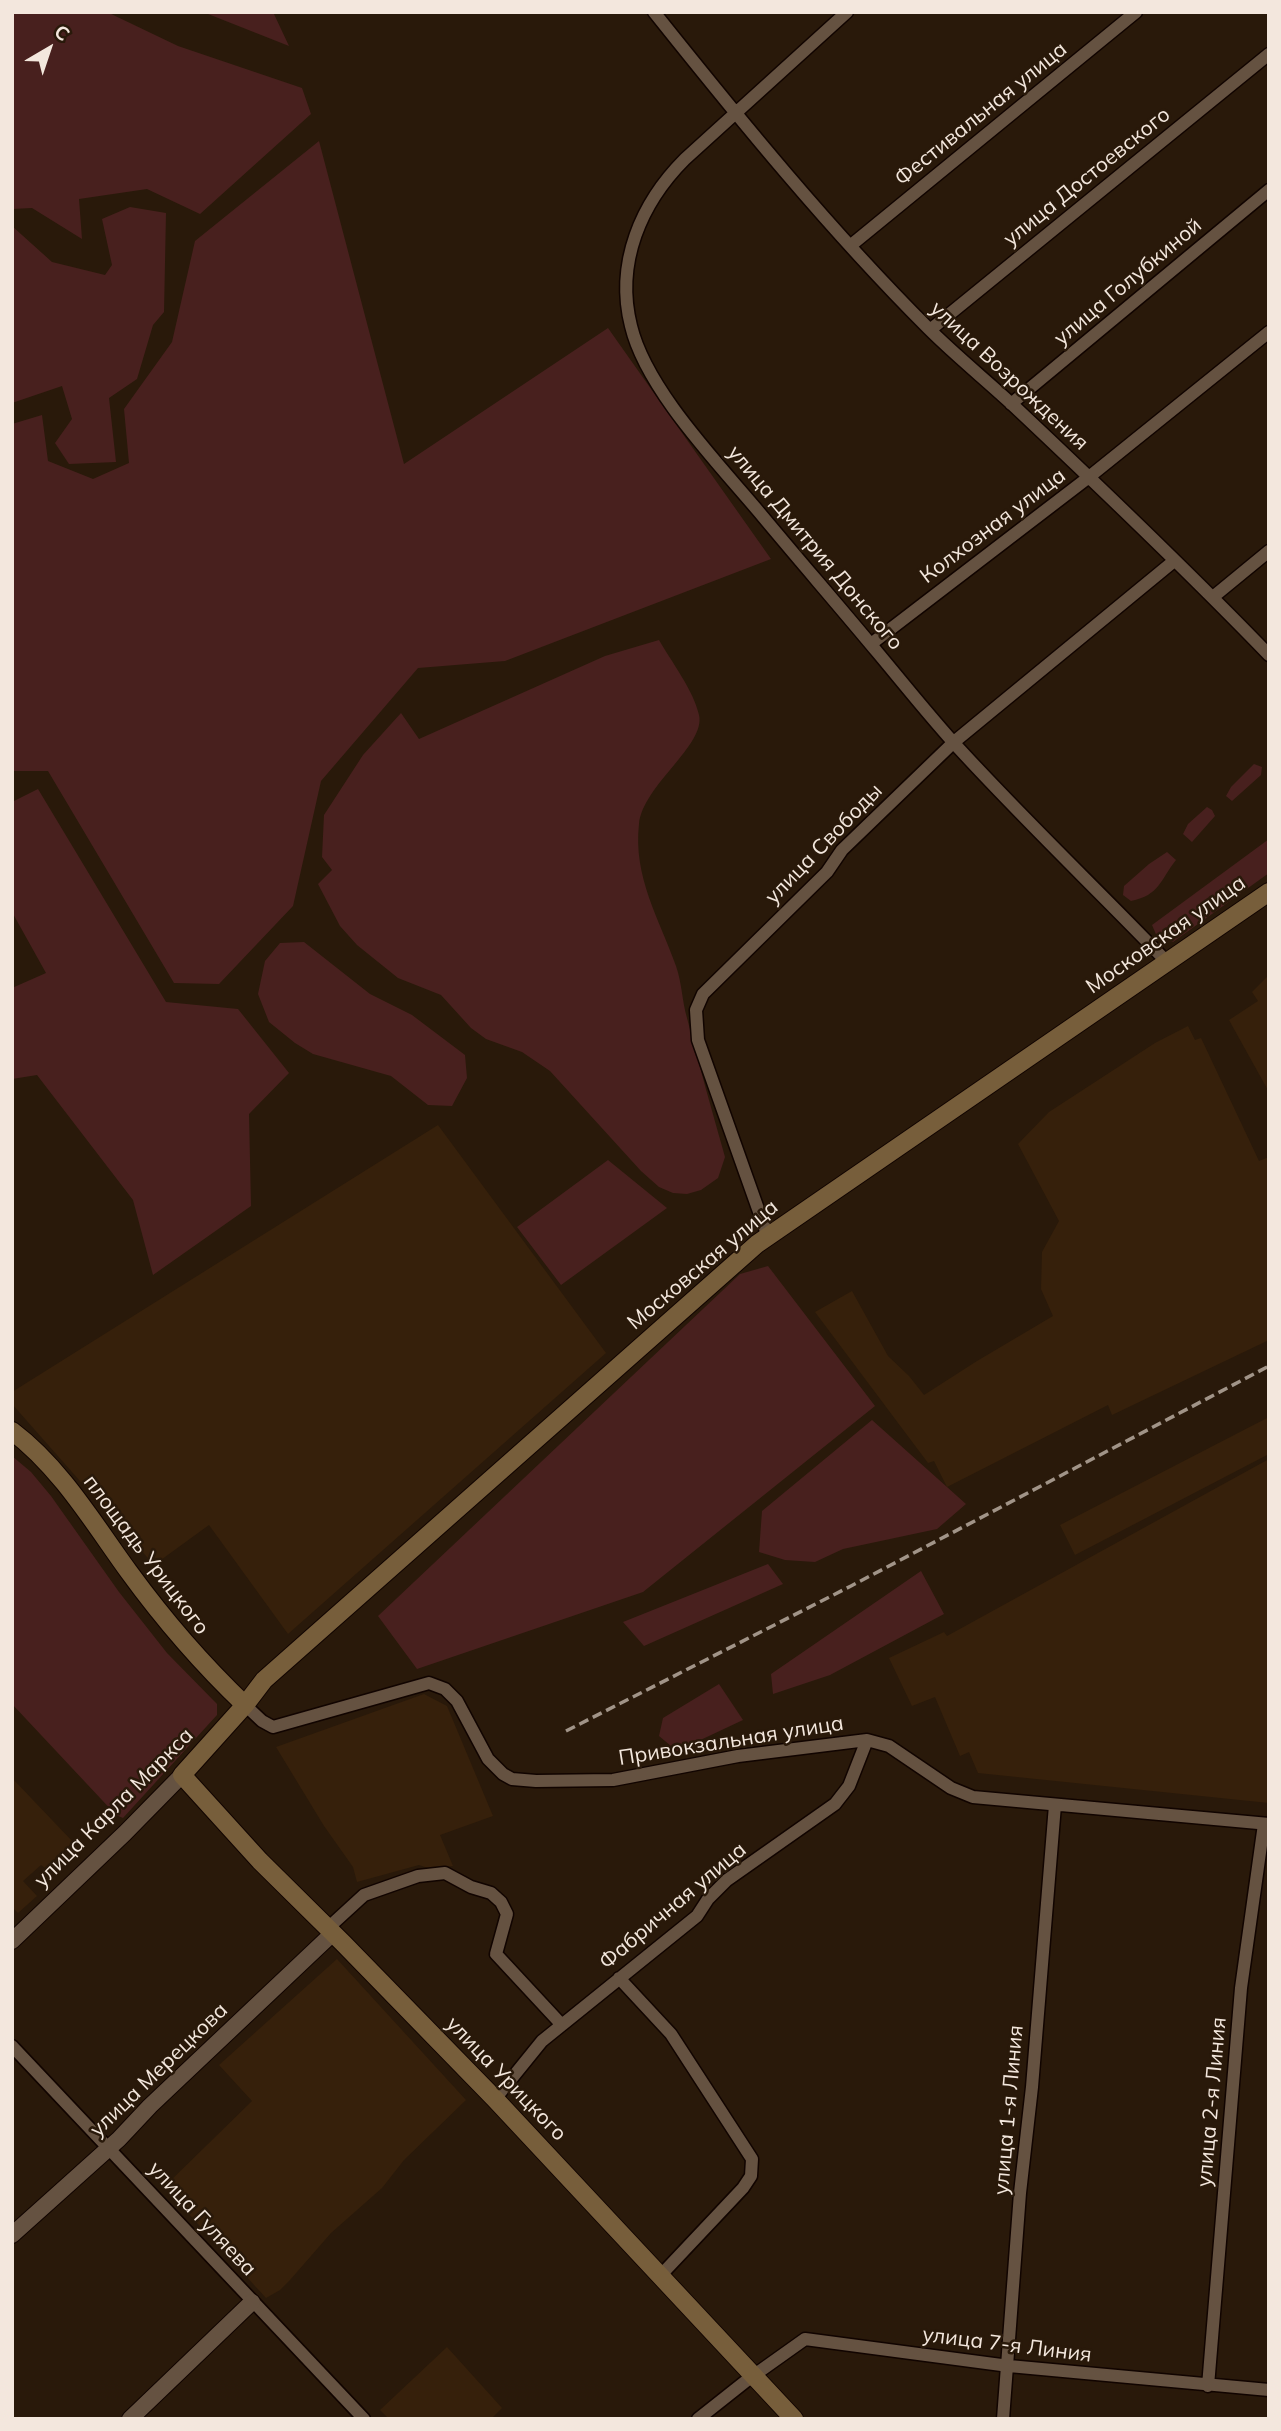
<!DOCTYPE html>
<html>
<head>
<meta charset="utf-8">
<style>
	body { margin:0 }
	#map { position:relative; width:1281px; height:2431px; overflow:hidden; background:#29190a; font-family:Mulish,sans-serif }
	canvas { display:block }
	.frame { position:absolute; inset:0; border:14px solid #f3e7dd; pointer-events:none }
	.north { position:absolute; left:14px; top:14px; width:70px; height:70px; -webkit-text-stroke:5px #29190a; paint-order:stroke; rotate:39deg; font-size:19px; font-weight:700; line-height:28px; text-align:center; color:#f3e7dd }
	.north::after { content:''; display:block; margin:auto; width:24px; height:32px; background:#f3e7dd; clip-path:polygon(50% 0,100% 100%,50% 72%,0 100%) }
</style>
</head>
<body>
<div id="map">
<canvas width="1281" height="2431"></canvas>
<div class="frame"></div>
<div class="north">С</div>
</div>
<script>
const ctx = document.querySelector('canvas').getContext('2d');
ctx.lineJoin = 'round';
function fillPath(path, color) { ctx.fillStyle = color; ctx.fill(path, 'evenodd'); }
function strokePath(path, color, width, dash) { ctx.strokeStyle = color; ctx.lineWidth = width; ctx.lineCap = dash ? 'butt' : 'round'; ctx.setLineDash(dash || []); ctx.stroke(path); }
function write(font, color, halo, rows, align = 'center') {
  ctx.font = font + ' Mulish,sans-serif'; ctx.lineWidth = 5; ctx.setLineDash([]); ctx.textBaseline = 'middle'; ctx.strokeStyle = halo; ctx.fillStyle = color; for (const [text, x, y, turn = 0] of rows) {
    ctx.save(); ctx.translate(x, y); ctx.rotate((+turn || 0) * Math.PI / 180); ctx.textAlign = isNaN(turn) ? turn : align; if (halo) ctx.strokeText(text, 0, 0); ctx.fillText(text, 0, 0); ctx.restore();
  }
}
const built = new Path2D(`
	M1269,975V1092L1229,1020L1258,1001L1252,992Z
	M1188,1026L1195,1040L1201,1038L1259,1161L1269,1157V1340L1112,1415L1108,1405L947,1487L934,1461L928,1463L815,1312L852,1291L888,1356L909,1376L924,1395L977,1361L1053,1316L1041,1289L1042,1252L1059,1221L1018,1144L1049,1112L1155,1043Z
	M438,1125L606,1353L288,1634L209,1525L154,1565L12,1404V1392Z
	M1269,1417V1454L1075,1555L1060,1525Z
	M1269,1459V1803L978,1773L969,1752L960,1756L935,1697L912,1706L889,1658L944,1632L947,1636Z
	M424,1694L447,1706L493,1816L440,1835L453,1866L428,1868L419,1865L357,1882L353,1867L324,1826L276,1747Z
	M12,1778L73,1842L45,1868L41,1865L23,1881L37,1896L18,1913L12,1907Z
	M337,1959L466,2100L404,2160L382,2188L331,2233L290,2280L280,2290L266,2298L164,2187L252,2101L219,2065Z
	M447,2347L502,2408L491,2419H389L380,2410Z`);
const green = new Path2D(`
	M12,12H107L178,46L302,88L311,114L200,214L147,189L79,199L82,239L32,208L12,209Z
	M203,12H273L289,46Z
	M319,141L404,464L608,328L771,559L505,661L418,668L321,781L293,906L219,984L174,983L48,771H12V424L42,415L48,461L93,479L129,463L124,409L172,342L195,241Z
	M130,207L166,213L164,312L153,325L137,379L109,398L116,462L69,464L55,443L72,419L62,386L12,403V226L52,262L105,275L112,265L102,219Z
	M659,640C671,661 694,691 699,715C706,745 643,785 639,824C633,877 659,918 676,966C682,983 682,1001 687,1018C699,1065 712,1111 725,1157L718,1178L701,1190L687,1194L673,1193L659,1187L641,1171L550,1071L522,1052L486,1039L471,1028L441,995L398,978L357,945L340,926L318,884L332,870L322,857L324,815L363,755L401,713L419,739L605,656Z
	M1254,764L1262,767L1261,775L1232,801L1226,796L1231,787Z
	M38,789L166,1002L238,1009L289,1073L249,1114L251,1206L153,1275L133,1200L37,1075L12,1079V988L46,973L12,912V802Z
	M1207,807L1212,810L1215,816L1192,842L1183,834L1188,824Z
	M1269,839V873L1173,942L1158,939L1152,925Z
	M1167,852L1176,860C1160,880 1160,895 1131,901L1123,895L1124,886L1149,864Z
	M304,942L370,994L412,1015L465,1055L467,1078L452,1106L428,1105L391,1076L313,1054L295,1043L269,1022L258,994L265,961L280,943Z
	M608,1160L667,1208L561,1285L517,1227Z
	M768,1266L875,1406L643,1592L417,1669L378,1616L740,1274Z
	M872,1420L966,1504L937,1529L843,1549L815,1562L785,1560L759,1552L762,1511Z
	M12,1456L31,1472L51,1496L119,1592L167,1653L217,1704V1715L123,1818L116,1815L12,1704Z
	M768,1564L783,1584L644,1646L623,1622Z
	M921,1571L944,1614L830,1675L773,1694L771,1674Z
	M719,1684L743,1720L677,1751L659,1736L663,1718Z`);
const minor = new Path2D(`
	M654,12C741,121 830,230 928,328C956,356 986,380 1015,407C1101,488 1187,570 1269,655
	M847,12L685,159C641,203 615,263 631,326C646,389 717,462 759,512C798,559 839,606 878,653C903,683 927,713 953,742C1022,818 1096,888 1167,962
	M850,246L1136,12
	M930,330L1269,54
	M1011,404L1269,190
	M1213,597L1269,551
	M871,644L1089,477L1269,332
	M768,1237L698,1040L696,1010L703,994L827,872L842,850L954,742L1174,561
	M245,1705L262,1721L273,1727L429,1683L445,1689L457,1701L488,1759L503,1774L512,1779L536,1781L613,1780L738,1756L867,1740L889,1746L951,1788L973,1797L1269,1824
	M328,1928L364,1895L418,1876L445,1873L471,1887L491,1893L501,1902L507,1914L496,1954L561,2024
	M619,1978L671,2034L752,2159L751,2176L743,2188L661,2275
	M12,2046L364,2419
	M495,2099L542,2041L697,1916L708,1899L727,1880L835,1804L849,1786L867,1740
	M1208,2386L1241,1988L1264,1824
	M698,2419L746,2381L805,2339L1009,2366L1269,2390
	M1003,2419L1020,2193L1032,2087L1055,1805`);
const tertiary = new Path2D(`
	M12,1941L125,1833L182,1775
	M12,2235L119,2139L150,2106L333,1933
	M130,2419L252,2302`);
const secondary = new Path2D(`
	M12,1431C61,1468 94,1524 129,1572C164,1620 202,1664 245,1705
	M794,2419L495,2099L343,1943L260,1861L182,1775L245,1705L264,1680L757,1244L1269,892`);
const rail = new Path2D(`
	M566,1731L851,1586L1269,1366`);
const streetNames = [
	["Фестивальная улица",981,114,-39],
	["улица Достоевского",1087,177,-39],
	["улица Голубкиной",1128,282,-40],
	["улица Возрождения",1009,376,43],
	["Колхозная улица",993,526,-37],
	["улица Дмитрия Донского",815,548,50],
	["улица Свободы",824,844,-46],
	["Московская улица",1166,935,-35],
	["Московская улица",703,1265,-40],
	["площадь Урицкого",146,1555,53],
	["Привокзальная улица",731,1741,-9],
	["улица Карла Маркса",114,1808,-45],
	["Фабричная улица",673,1906,-40],
	["улица Мерецкова",159,2070,-44],
	["улица Урицкого",506,2079,46],
	["улица 2-я Линия",1212,2102,-85],
	["улица 1-я Линия",1009,2110,-85],
	["улица Гуляева",202,2219,47],
	["улица 7-я Линия",1007,2345,7]
];
fillPath(built, '#36200b');
fillPath(green, '#48201e');
strokePath(minor, '#110400', 15);
strokePath(tertiary, '#110400', 18);
strokePath(secondary, '#110400', 20);
strokePath(minor, '#655241', 12);
strokePath(tertiary, '#655241', 16);
strokePath(secondary, '#775e3b', 18);
strokePath(rail, '#a19488', 3.5, [10, 5]);
write('21px', '#f3e7dd', '#29190a', streetNames);
</script>
</body>
</html>
